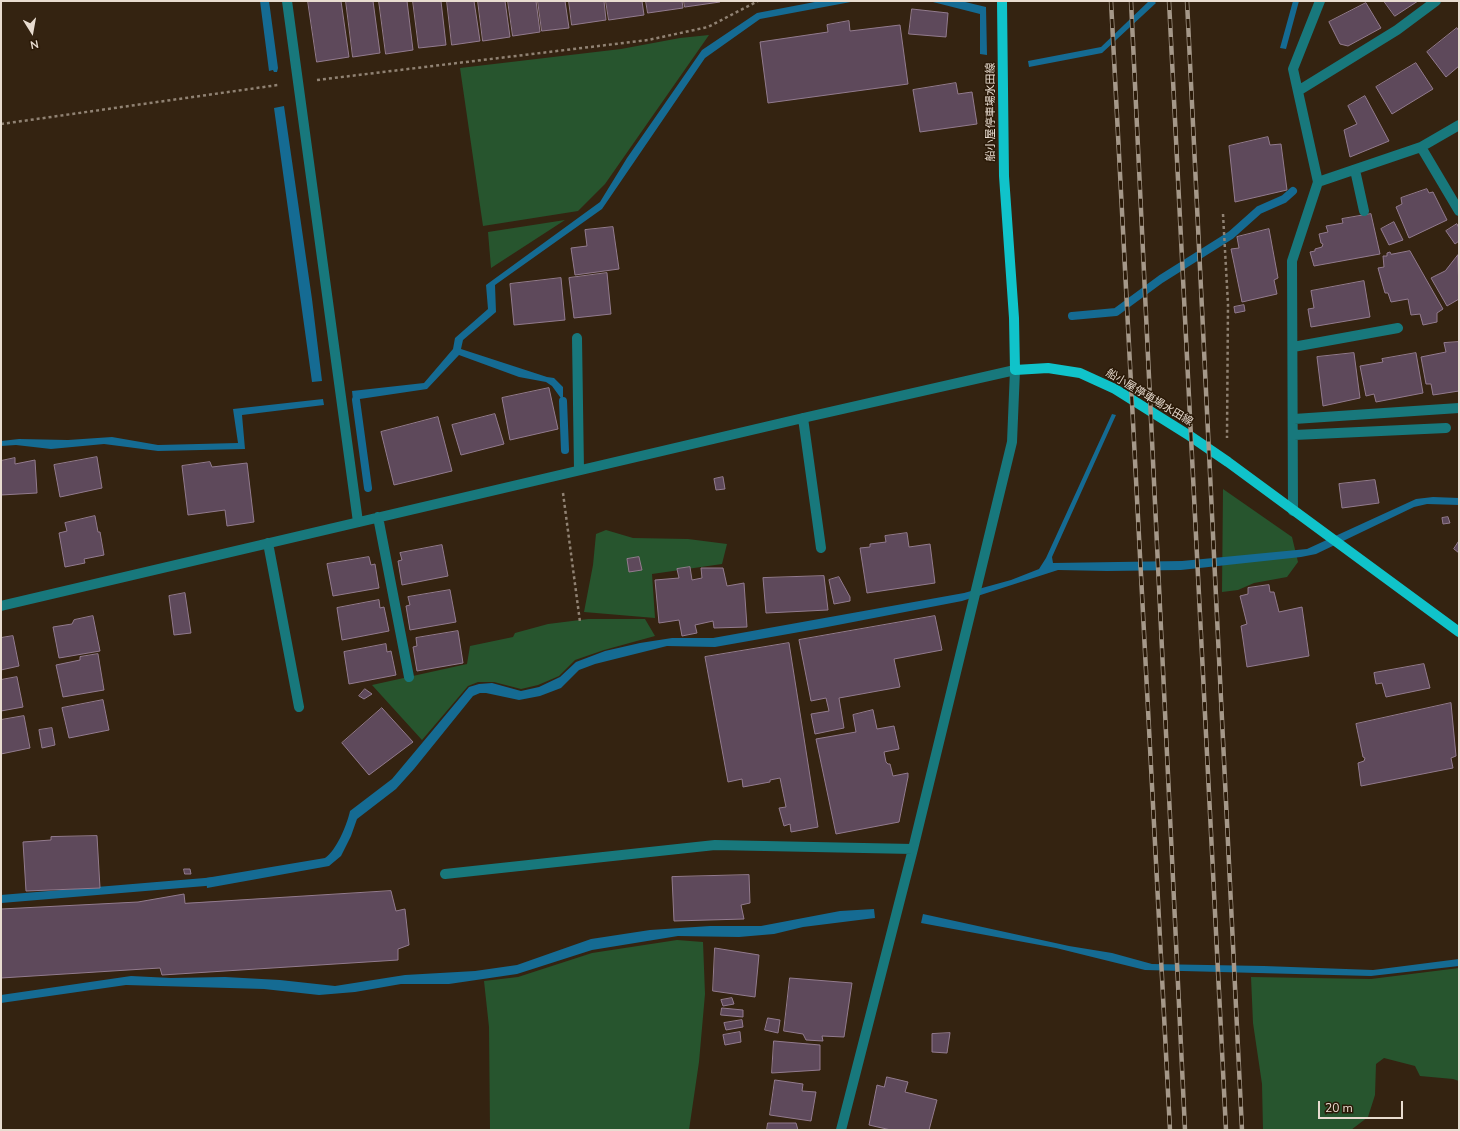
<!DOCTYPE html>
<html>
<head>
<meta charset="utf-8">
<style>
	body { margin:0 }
	#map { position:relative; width:1460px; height:1131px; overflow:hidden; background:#342311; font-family:"Nunito Sans",sans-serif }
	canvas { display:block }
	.frame { position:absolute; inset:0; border:2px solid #e8dcd0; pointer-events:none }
	.north { position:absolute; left:12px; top:12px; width:40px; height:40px; -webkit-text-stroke:3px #2a1907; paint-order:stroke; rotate:169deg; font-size:11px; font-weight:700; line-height:16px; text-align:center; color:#e8dcd0 }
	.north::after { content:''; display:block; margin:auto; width:14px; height:18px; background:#e8dcd0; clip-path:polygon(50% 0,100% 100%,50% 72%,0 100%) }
	.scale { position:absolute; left:1318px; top:1101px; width:85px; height:18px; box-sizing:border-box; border:2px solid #e8dcd0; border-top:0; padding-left:5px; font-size:12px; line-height:14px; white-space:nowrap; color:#e8dcd0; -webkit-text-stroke:3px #2a1907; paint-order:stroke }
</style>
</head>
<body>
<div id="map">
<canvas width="1460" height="1131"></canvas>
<div class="frame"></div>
<div class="north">N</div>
<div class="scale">20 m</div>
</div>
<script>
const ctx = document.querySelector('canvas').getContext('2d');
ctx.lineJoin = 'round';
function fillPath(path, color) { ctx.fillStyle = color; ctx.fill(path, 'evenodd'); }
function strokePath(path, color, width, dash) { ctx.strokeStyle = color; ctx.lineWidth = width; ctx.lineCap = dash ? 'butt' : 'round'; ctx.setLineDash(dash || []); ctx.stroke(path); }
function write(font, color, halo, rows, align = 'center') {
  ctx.font = font + ' "Nunito Sans","Noto Sans JP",sans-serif'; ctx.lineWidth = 3; ctx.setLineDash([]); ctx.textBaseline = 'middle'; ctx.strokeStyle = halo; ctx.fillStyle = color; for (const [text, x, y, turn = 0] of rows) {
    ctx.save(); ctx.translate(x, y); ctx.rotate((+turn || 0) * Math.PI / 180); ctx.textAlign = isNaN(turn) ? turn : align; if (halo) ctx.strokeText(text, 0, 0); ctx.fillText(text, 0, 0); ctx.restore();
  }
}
const green = new Path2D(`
	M709,35L605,184L578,211L483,226L460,68L621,49L680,38Z
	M565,220L491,268L488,232Z
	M1223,489L1292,537L1298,562L1287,577L1254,583L1238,590L1222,592Z
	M606,530L633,538L688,539L727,544L722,564L652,574L655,618L584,612L593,565L596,534Z
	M588,619H645L655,636L604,650L575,660L559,676L538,685L521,689L494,682H478L468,686L422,740L372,685L467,664L470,646L513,637L515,633L548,624Z
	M677,940L703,942L705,994L699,1062L689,1130H490L489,1027L484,981L518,977L592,953Z
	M1459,968V1081L1453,1079L1420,1076L1415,1066L1384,1058L1376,1064L1375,1095L1368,1117L1351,1130H1263L1262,1084L1253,1023L1251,977L1371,979Z`);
const water = new Path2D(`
	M260,1H269L278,68L277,72H274L273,70L269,71Z
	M820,1H856L760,19L705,58L602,209L495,285L496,312L463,340L461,349L547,377L554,378L563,387V401L552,386L546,382L519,377L459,355L427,389L353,400L352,391L424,383L453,349L455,338L488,309L486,285L600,202L627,158L702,50L757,13Z
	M929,1H961L986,7L987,55L980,54V14Z
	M1149,1H1154L1156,3L1102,53L1029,67L1028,61L1101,47Z
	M1293,1H1299L1286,49L1280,48Z
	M284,106L312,299L322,381L312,382L274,108Z
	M323,399L324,405L242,415L245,449L158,451L104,444L51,449L16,445L1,446V441L19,439L68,440L112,437L158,445L238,443L233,409Z
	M1112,414L1116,415L1052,557L1053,563L1182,561L1307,549L1416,499L1433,497L1459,498V505L1427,504L1414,507L1316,554L1301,557L1181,570L1107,571L1058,570L962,601L822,628L715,647L667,646L595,664L579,670L561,688L540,696L519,700L486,693H480L473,696L414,769L396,789L357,819L351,836L341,856L329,866L207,888L206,878L325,858C336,851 347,825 350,811L392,779L469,687L479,684L492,683L521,691L539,687L560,677L576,662L605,651L640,643L672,638H713L964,593L1011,580L1039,569L1046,558Z
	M874,909L875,918L803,927L774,934L739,937L678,936L592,950L517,974L449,984H401L355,992L319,995L264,989L126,985L1,1003V995L131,976L171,978L225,977L280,980L335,986L405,975L475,971L517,965L591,939L650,930L710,926H761L840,911Z
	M923,914L1069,946L1112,953L1152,964L1264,966L1373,970L1459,959V966L1371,976L1145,970L1056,948L921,923Z`);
const stream = new Path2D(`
	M1072,316L1116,312L1161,279L1231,235L1259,210L1284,199L1293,191
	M356,400L368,488
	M563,401L565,450
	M1,899L217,881`);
const building = new Path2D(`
	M308,1H341L349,57L317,62Z
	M346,1H373L380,53L353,57Z
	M379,1H407L413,50L386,54Z
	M413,1H441L446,45L419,48Z
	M447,1H474L480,41L452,45Z
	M478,1H505L510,37L483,41Z
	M508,1H536L540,32L513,36Z
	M538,1H565L569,28L542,31Z
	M569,1H604L606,20L572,25Z
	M606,1H642L644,15L609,20Z
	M646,1H682L683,8L648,13Z
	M684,1H720V2L685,7Z
	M1384,1H1418L1395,16Z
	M1366,3L1381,28L1348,46L1340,44L1329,22Z
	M912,9L948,13L946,37L909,34Z
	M849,21L850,31L900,25L908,84L768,103L760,42L828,32L827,25Z
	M1457,28L1459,31V66L1446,77L1427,52Z
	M1416,63L1433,89L1392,114L1376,87Z
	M956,83L958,94L972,92L977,124L920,132L913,90Z
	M1365,96L1389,141L1350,157L1344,130L1357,124L1348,106Z
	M1268,137L1270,145L1281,144L1287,190L1235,202L1229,146Z
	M1427,189L1429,193L1433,192L1447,220L1409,238L1396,207L1402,204L1401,198Z
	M1371,214L1380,254L1314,266L1310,252L1315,251V249L1322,247L1323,244L1321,243L1319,234L1328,232L1326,226L1343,223L1342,219Z
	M1394,222L1403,240L1389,245L1381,229Z
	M1457,224L1459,228V241L1455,244L1446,231Z
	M613,227L619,269L575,275L571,248L587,246L585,230Z
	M1269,229L1278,278L1274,280L1277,294L1242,302L1231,249L1239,248L1237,237Z
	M1410,251L1443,309L1437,313V322L1423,325L1420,314L1411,315L1408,299L1391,302L1388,293H1385L1378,268L1384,267L1383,256H1387V253L1390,252L1391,254Z
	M1458,255L1459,299L1447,306L1431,278L1445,271Z
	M607,273L611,314L574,318L569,278Z
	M561,278L565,320L514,325L510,284Z
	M1364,281L1370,317L1311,327L1308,309L1314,308L1311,291Z
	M1244,305L1245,311L1235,313L1234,307Z
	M1459,342V391L1433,395L1431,384H1426L1421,357L1446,352L1444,343Z
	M1354,353L1360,398L1323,406L1317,357Z
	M1416,353L1423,393L1376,402L1374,394L1366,396L1360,366L1383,362L1382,359Z
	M549,388L558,429L510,440L502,398Z
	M495,414L504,444L461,455L452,425Z
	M438,417L452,471L394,485L381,432Z
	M97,457L102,488L60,497L54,465Z
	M15,458V464L35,460L37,493L1,495V461Z
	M210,462L212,467L247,463L254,522L227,526L225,510L188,515L182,466Z
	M723,477L725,489L716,490L714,479Z
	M1375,480L1379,503L1342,508L1339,484Z
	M95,516L98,532H100L104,555L84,559L85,563L65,567L59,533L67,531L65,523Z
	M1448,517L1450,523L1443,524L1442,518Z
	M907,533L909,547L930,544L935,583L867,593L860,548L870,547V544L886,542L885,536Z
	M1459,541V553L1454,549Z
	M442,545L448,576L402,585L398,561L402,560L400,553Z
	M369,557L371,565L375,564L379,588L333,596L327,564Z
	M639,557L642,570L629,572L627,559Z
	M690,567L692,580L702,578L701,568H723L727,586L744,583L747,627L714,628L713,621L695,625L697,633L682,636L679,620L659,623L655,580L679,578L677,569Z
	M824,576L828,610L766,613L763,578Z
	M839,577L850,597V601L834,604L829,580Z
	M1269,585L1270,592H1274L1279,612L1302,607L1309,656L1247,667L1241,626L1247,624L1240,596L1248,594V588Z
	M450,590L456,622L410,630L406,606L410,605L408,597Z
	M185,593L191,633L174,635L169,596Z
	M379,600L380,608L384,607L389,631L342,640L337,608Z
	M93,616L100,651L59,658L53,627L72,624L74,620Z
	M935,616L942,650L894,659L900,687L839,698L844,728L815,734L811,714L829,711L826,698L811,701L799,640Z
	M458,631L463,663L417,671L413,647L417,646L416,638Z
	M13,636L19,666L1,670V638Z
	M789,643L818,827L791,832L790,824L784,826L779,808L786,807L780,778L770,780V782L743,787L742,779L728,782L705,657Z
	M386,644L387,652L391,651L396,675L349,684L344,652Z
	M98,654L104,690L63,697L56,665L80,660V657Z
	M1424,664L1430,688L1386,697L1382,683L1376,684L1374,673Z
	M17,677L23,707L1,711V680Z
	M365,689L372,694L364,699L359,696Z
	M103,700L109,730L69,738L62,708Z
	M1451,703L1456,756L1451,758L1453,768L1361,786L1358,763L1364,761L1365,758L1363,757L1356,724Z
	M382,708L413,742L369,775L342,743Z
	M873,710L877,729L894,726L899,749L884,752L886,762L888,764H890L893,776L908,773V777L899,822L836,834L816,739L856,732L853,715Z
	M24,716L30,748L1,754V720Z
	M52,728L55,745L42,748L39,730Z
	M97,836L100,888L26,891L23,842L51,840V837Z
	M184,869H190L191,874H185Z
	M749,875L750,903L741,905L744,919L674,921L672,877Z
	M391,891L396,911L405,909L409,945L398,949V960L162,975L160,968L1,978V909L138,902L184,894L185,903Z
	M715,948L759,955L755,997L713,991Z
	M790,978L852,983L844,1037L822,1036L823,1041L806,1040L803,1034L784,1031Z
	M732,998L734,1004L723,1006L721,1000Z
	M722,1008L743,1010V1017L721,1015Z
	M768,1018L780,1020L778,1033L765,1030Z
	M742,1020L743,1027L726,1030L724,1023Z
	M740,1032L741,1042L725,1045L723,1035Z
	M950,1033L947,1053L932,1052V1034Z
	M774,1041L820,1045V1070L772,1073Z
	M887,1077L908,1082L905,1092L937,1100L929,1130H891L869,1125L877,1085L884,1087Z
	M775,1080L803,1084L802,1091L816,1092L811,1121L770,1115Z
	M768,1123H796L798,1130H806H767Z`);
const path = new Path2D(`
	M317,80L648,40L708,27L758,1
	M1,124L278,85
	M1223,214L1228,304L1227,438
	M563,493L580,622`);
const minor = new Path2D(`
	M287,1L358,522
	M1320,1L1293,69L1318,182L1421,147L1459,125
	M1298,91L1397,30L1436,1
	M1421,147L1459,211
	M1355,170L1364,211
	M577,338L579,470
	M1293,347L1398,328
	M803,418L821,548
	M1294,419L1459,408
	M1294,435L1446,428
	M1293,511L1292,261L1318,182
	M378,517L409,677
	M268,543L299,707
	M1,606L803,418L1015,370L1012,442L913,849L841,1130
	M445,874L715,845L913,849`);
const major = new Path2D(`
	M1002,1L1004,176L1014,318L1015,370L1048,368L1080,373L1115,389L1190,436L1228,462L1459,632`);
const rail = new Path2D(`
	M1111,1L1170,1130
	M1131,1L1185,1130
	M1169,1L1226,1130
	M1187,1L1242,1130`);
const streetNames = [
	["船小屋停車場水田線",991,112,-90],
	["船小屋停車場水田線",1149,398,31]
];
fillPath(green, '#27552e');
fillPath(water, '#156b93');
strokePath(stream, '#156b93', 8);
fillPath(building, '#5e495b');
strokePath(building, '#927b8e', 1);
strokePath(path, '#908273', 2.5, [3, 3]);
strokePath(minor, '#18787c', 10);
strokePath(major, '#10c3ca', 10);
strokePath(rail, '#a59889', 4.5);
strokePath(rail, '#2a1907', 3, [9]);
write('11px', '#e8dcd0', '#2a1907', streetNames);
</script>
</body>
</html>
